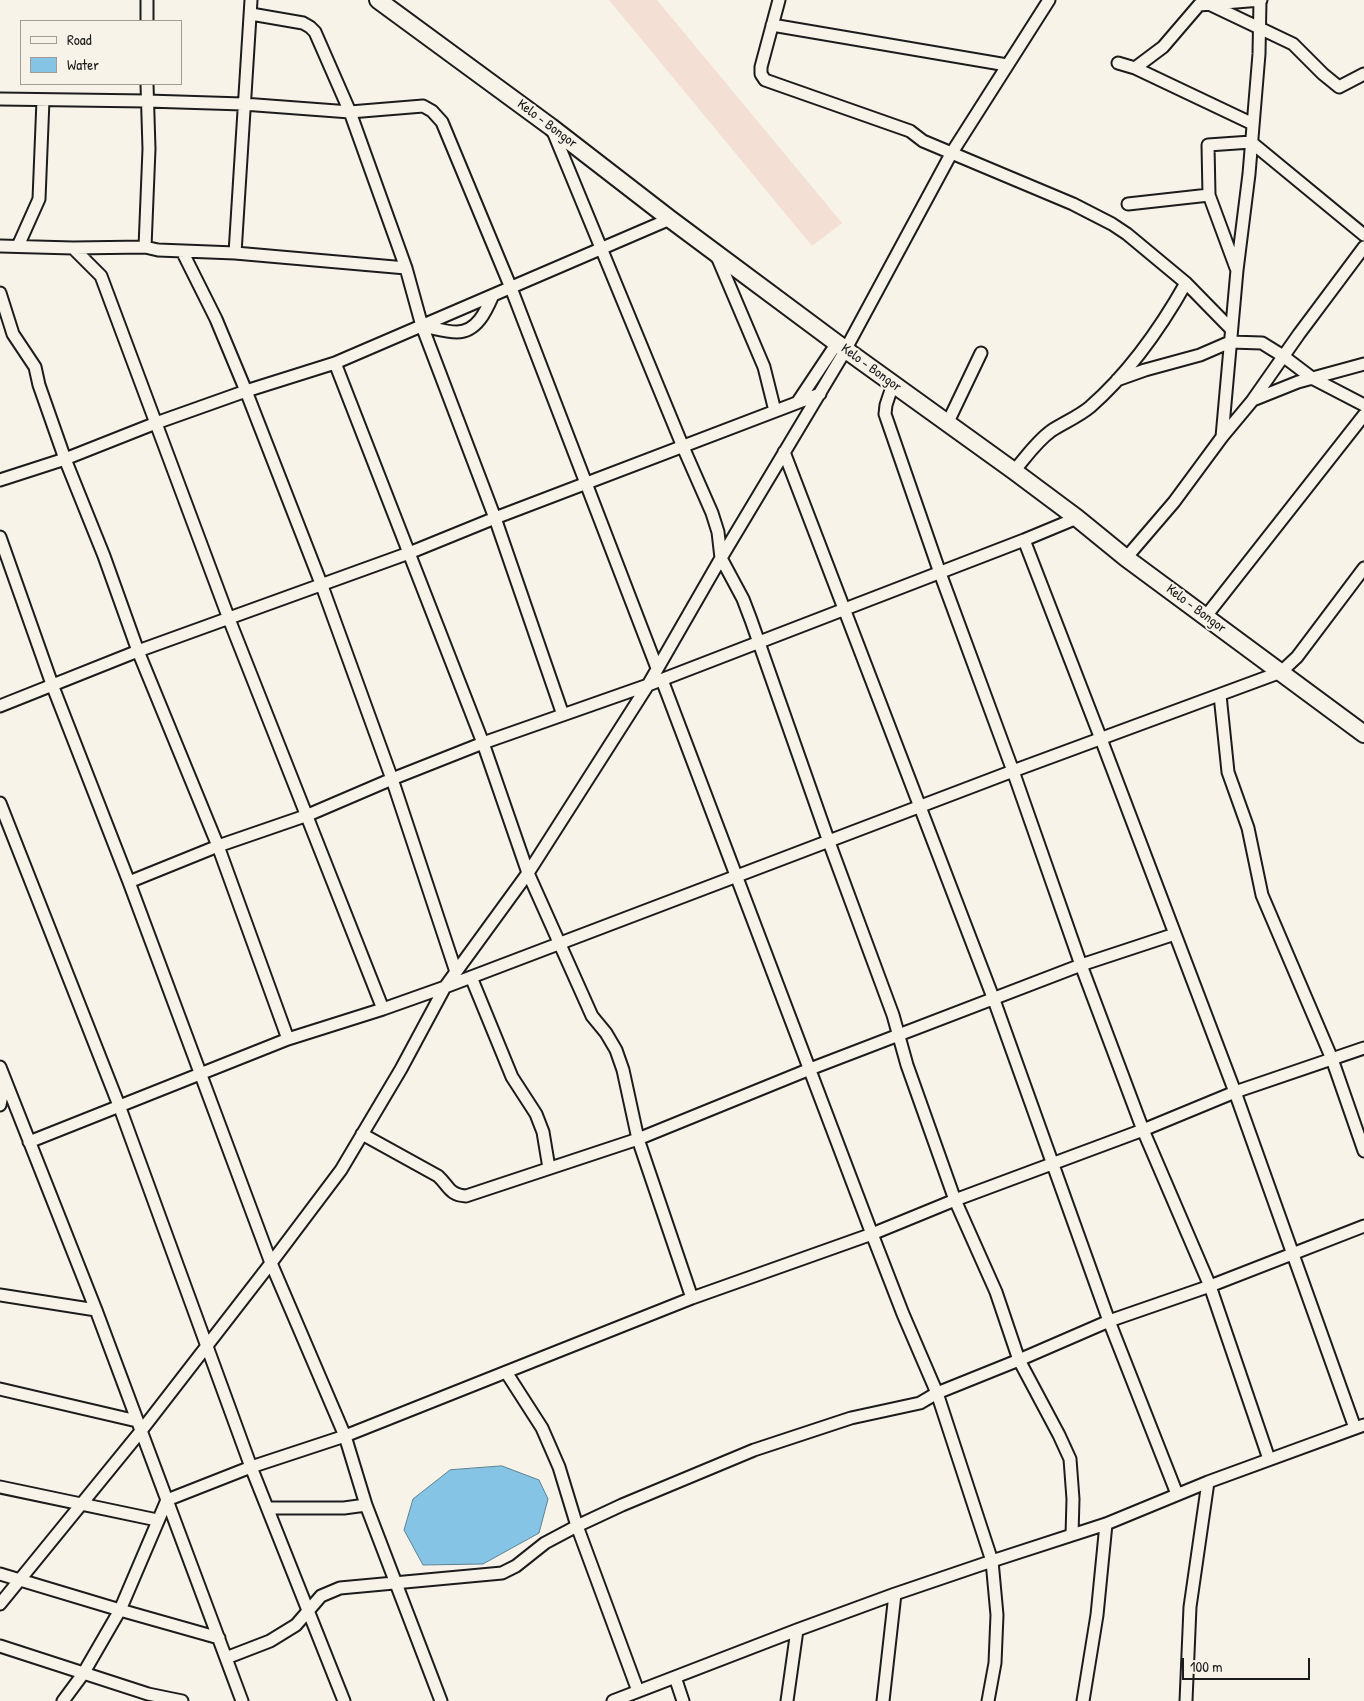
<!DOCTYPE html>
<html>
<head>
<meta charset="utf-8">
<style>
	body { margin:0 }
	#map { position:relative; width:1364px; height:1701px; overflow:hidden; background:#f7f3e8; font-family:"Patrick Hand",sans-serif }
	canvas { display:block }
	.legend { position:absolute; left:20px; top:20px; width:162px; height:65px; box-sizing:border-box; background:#f7f3e8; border:1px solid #9f9d96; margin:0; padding:6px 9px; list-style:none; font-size:15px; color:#1c1c1c }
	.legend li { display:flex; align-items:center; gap:10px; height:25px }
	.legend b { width:25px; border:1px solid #9f9d96 }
	.scale { position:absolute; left:1182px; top:1658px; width:128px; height:22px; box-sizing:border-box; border:2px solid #1c1c1c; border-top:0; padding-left:6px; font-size:15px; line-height:18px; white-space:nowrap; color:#1c1c1c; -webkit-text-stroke:4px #f7f3e8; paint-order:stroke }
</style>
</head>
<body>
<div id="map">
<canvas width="1364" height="1701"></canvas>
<ul class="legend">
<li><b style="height:6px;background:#f7f3e8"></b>Road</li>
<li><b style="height:14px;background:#85c4e5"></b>Water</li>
</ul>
<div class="scale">100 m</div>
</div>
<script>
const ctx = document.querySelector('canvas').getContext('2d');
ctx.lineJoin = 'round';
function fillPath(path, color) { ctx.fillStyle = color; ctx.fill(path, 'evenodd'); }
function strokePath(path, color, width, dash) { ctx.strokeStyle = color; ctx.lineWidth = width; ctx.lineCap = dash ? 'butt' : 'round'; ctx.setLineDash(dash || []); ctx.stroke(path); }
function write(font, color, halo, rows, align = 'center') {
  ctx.font = font + ' "Patrick Hand",sans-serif'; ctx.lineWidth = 4; ctx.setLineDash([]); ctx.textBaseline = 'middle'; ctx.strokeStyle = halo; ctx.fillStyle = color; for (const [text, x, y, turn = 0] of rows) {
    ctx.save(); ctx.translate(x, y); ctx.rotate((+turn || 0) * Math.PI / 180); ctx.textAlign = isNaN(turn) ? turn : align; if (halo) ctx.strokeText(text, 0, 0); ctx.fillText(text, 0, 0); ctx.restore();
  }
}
const built = new Path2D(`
	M609,0H657L842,223L812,246Z`);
const water = new Path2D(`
	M502,1466L539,1480L548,1499L539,1533L483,1564L423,1565L404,1530L413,1499L450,1470Z`);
const minor = new Path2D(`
	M147,0V21
	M779,0L761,67V74L765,80L910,131L923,141L1073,204L1112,224L1127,234L1186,283L1231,329
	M1209,4L1293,44L1323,74L1339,87L1364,74
	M251,14L303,23L310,27L315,32L350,112L406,268L422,326L495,518L563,715
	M772,25L1007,65
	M1118,63L1135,68L1163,47L1199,5L1261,0
	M1135,68L1253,124
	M0,99L147,101L243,104L350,112L423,106L432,111L442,122L511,288L657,668
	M552,129L683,447L712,513L718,532L721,558L743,599L751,620L829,842L893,1015L907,1065L955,1200L996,1292L1019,1360L1059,1435L1070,1459L1073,1499L1072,1535
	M1128,204L1209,195
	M0,246L73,248L145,247L158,250L235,253L406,268
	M18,246L39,199L43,100
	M145,247L149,149L147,84
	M73,248L101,276L229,619L383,1009
	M182,251L216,319L246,391L322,586L392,779L456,972
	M235,253L251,0
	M716,254L764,367L775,411
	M1236,268L1209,195L1208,145L1251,142L1364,235
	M0,293L13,334L35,367L39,385L65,459L104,556L138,651L218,846L288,1039
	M422,326C433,328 446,332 457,332C477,332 486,311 493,295
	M335,363L483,743L528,873L592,1016L606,1033L616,1050L623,1070L638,1139L692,1298
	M1117,380L1145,370L1200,355L1230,342L1262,343L1283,356L1312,378L1364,405
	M893,384L886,405L885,414L940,573L1013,771L1081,965L1143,1130L1210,1286L1269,1459
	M1253,400L1298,382L1364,364
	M797,403L837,343
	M948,422L981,353
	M1222,437L1237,270L1249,174L1259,54L1260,0
	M784,452L994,1000L1109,1321L1177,1494
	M1014,471C1026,457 1036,442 1051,431C1063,423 1078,417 1090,407C1130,372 1160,329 1186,283
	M0,480L65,459L156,423L246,391L335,363L670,219
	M0,537L53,687L129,882L271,1263L345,1436L366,1505L344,1508H268
	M1024,540L1101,739L1235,1092L1355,1428
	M1126,558L1174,502L1222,437L1252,401L1299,334L1364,247
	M1206,616L1364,415
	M662,680L872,1234L903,1314L937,1393L992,1561L997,1615L995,1663L988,1701
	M1220,695L1228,772L1248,828L1262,895L1332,1059L1364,1151
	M0,706L138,651L409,553L495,518L820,394
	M0,803L120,1108L251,1467L344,1701
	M129,882L218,846L308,815L392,779L483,743L648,685L1024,540L1077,518
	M471,977L512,1077L536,1114L543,1132L549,1168
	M0,1067L96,1310L242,1701
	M0,1105L5,1081
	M362,1134L438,1176C449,1186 449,1195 466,1196L638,1139L810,1069L1081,965L1175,934
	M29,1142L288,1039L383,1009L445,987L1013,771L1281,672L1297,657L1364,568
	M0,1295L96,1310
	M506,1372L542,1428L559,1467L577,1526L638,1691
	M0,1389L137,1421
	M0,1487L157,1520
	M366,1505L441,1701
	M0,1574L120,1610L219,1638
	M0,1604L141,1431L271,1263L341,1170L401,1069L445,987L528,873L648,685L721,558L842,356L951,154L1049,0
	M0,1646L148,1694L182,1701
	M226,1658L270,1641L296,1625L321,1596L340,1588L502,1573L516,1566L545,1543L577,1526L622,1505L754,1450L851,1418L920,1403L937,1393L1019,1360L1109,1321L1210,1286L1364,1226
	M675,1677L683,1701
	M63,1701L83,1674L120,1610L167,1500L251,1467L345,1436L692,1298L872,1234L955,1200L1143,1130L1235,1092L1364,1048
	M613,1701L797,1630L895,1594L992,1561L1106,1524L1208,1482L1364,1425
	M787,1701L797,1630
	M883,1701L895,1594
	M1083,1701L1097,1615L1106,1524
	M1186,1701L1190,1607L1208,1482`);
const highway = new Path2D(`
	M378,0L551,127L670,219L846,350L1014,471L1077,518L1126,558L1364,734`);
const streetNames = [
	["Kelo - Bongor",547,124,37],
	["Kelo - Bongor",871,368,36],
	["Kelo - Bongor",1196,609,37]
];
fillPath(built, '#f3dfd4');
fillPath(water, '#85c4e5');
strokePath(water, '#5b8195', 1);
strokePath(minor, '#1c1c1c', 15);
strokePath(highway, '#1c1c1c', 20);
strokePath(minor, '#f7f3e8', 11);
strokePath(highway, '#f7f3e8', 16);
write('14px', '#1c1c1c', '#f7f3e8', streetNames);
</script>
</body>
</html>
